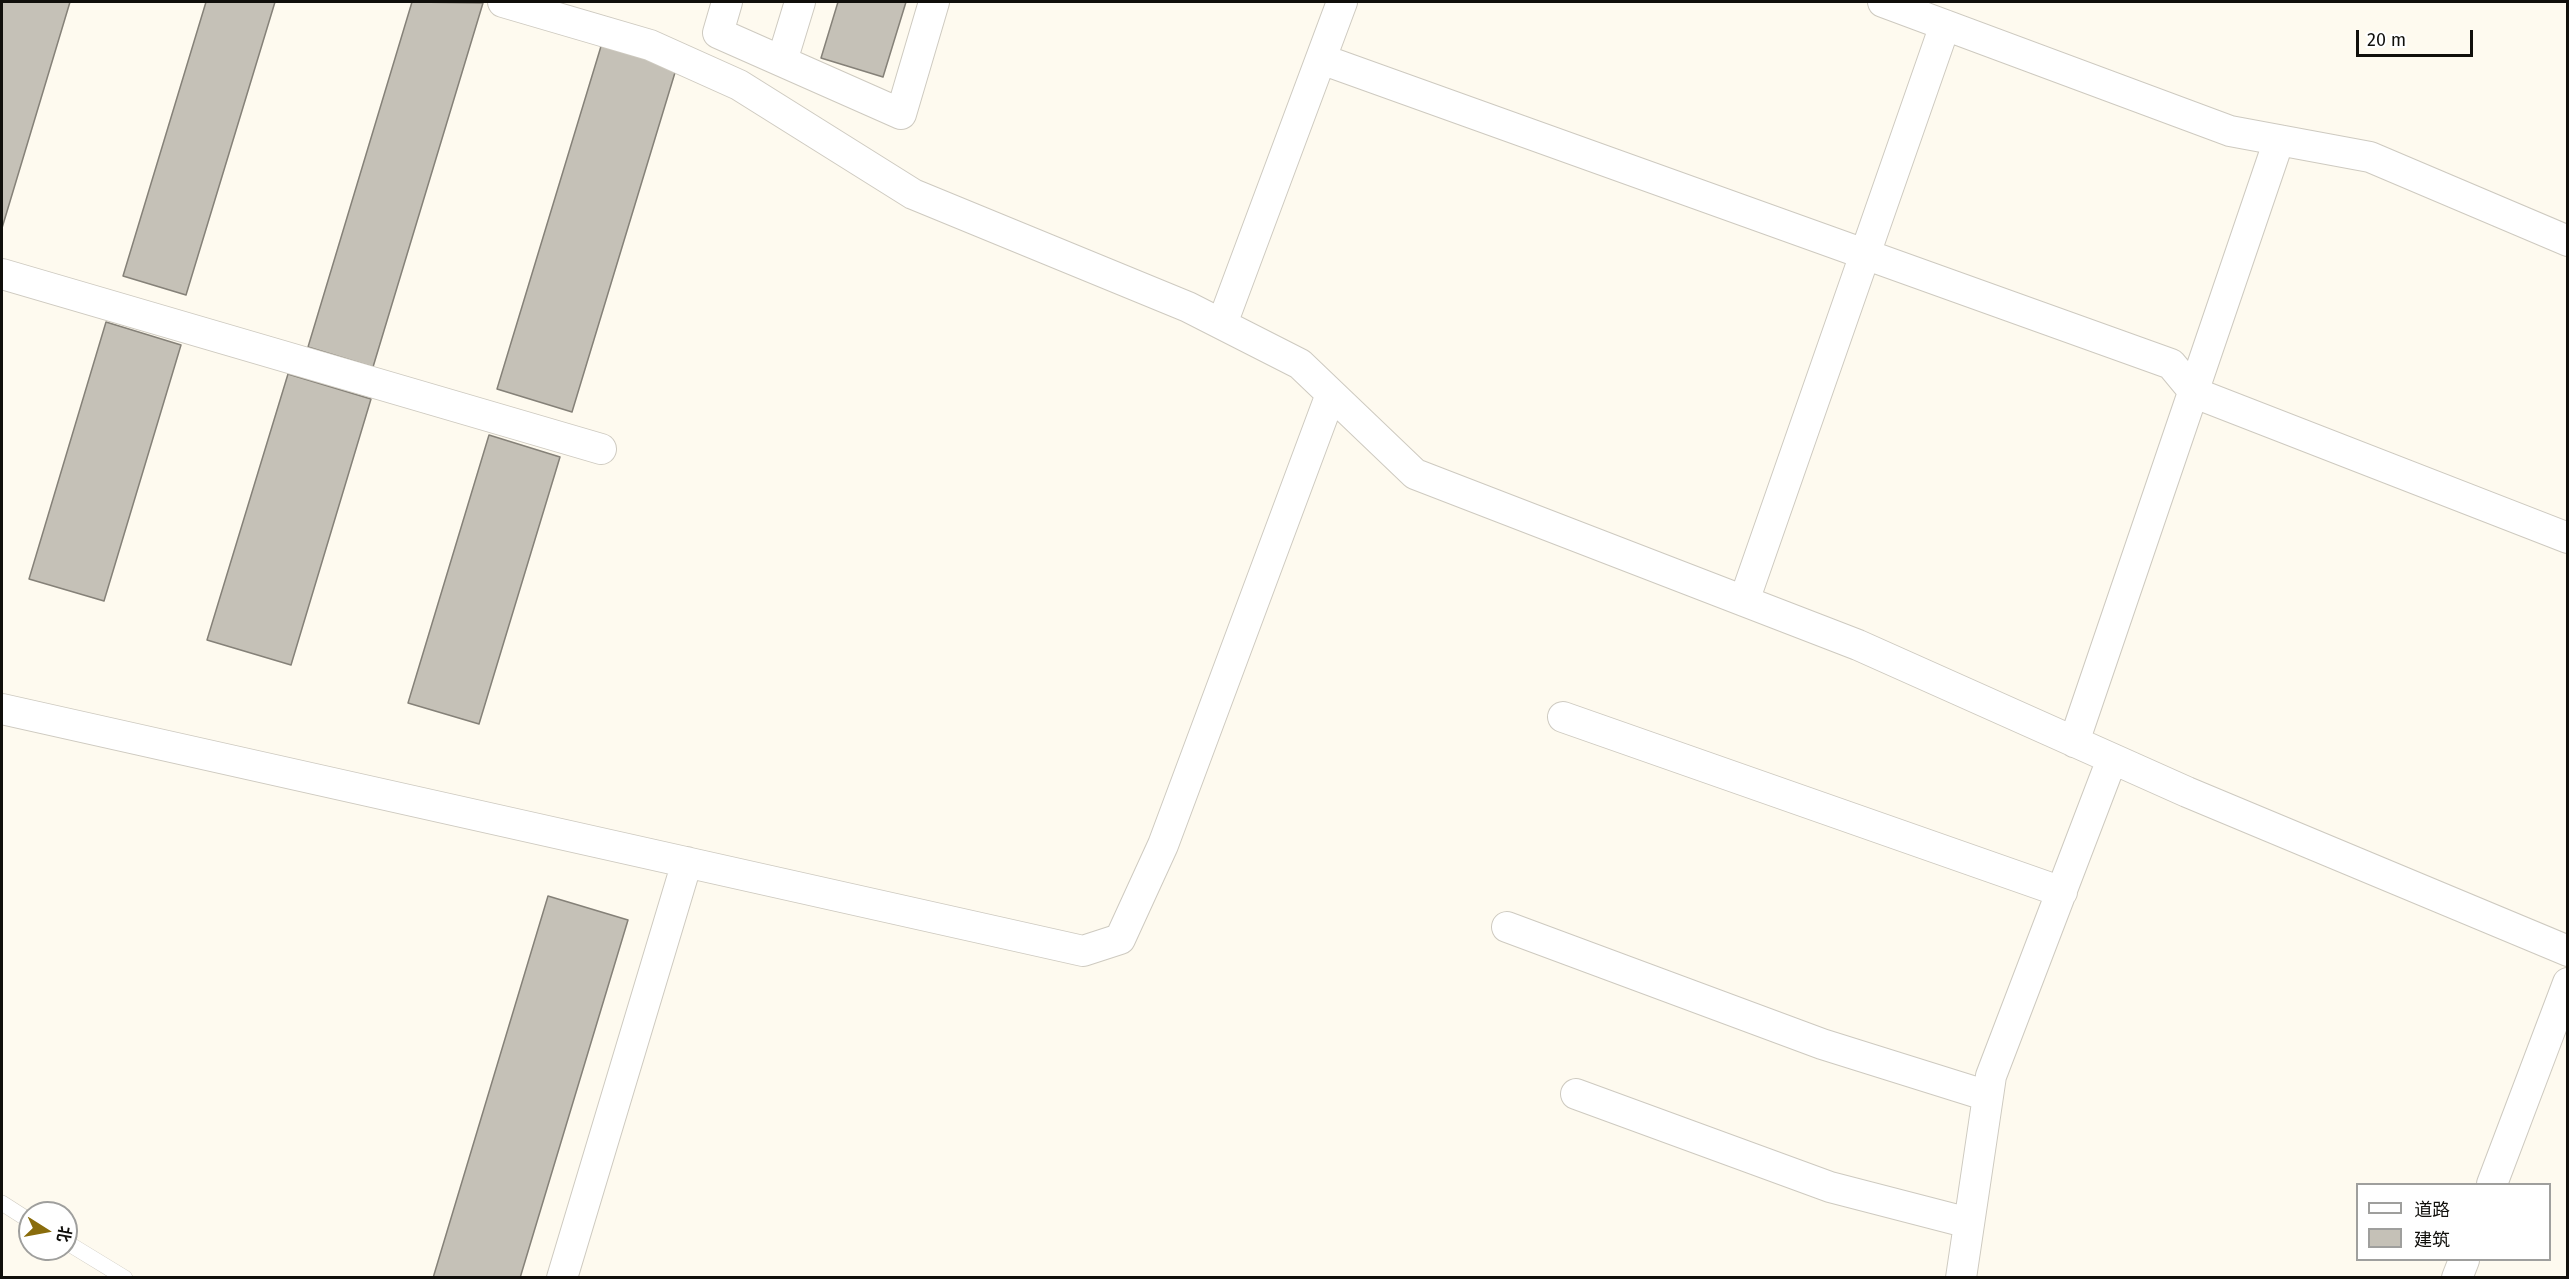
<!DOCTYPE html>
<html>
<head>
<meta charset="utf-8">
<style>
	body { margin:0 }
	#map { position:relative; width:2569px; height:1279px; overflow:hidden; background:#fefaef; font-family:"Fira Sans","Noto Sans SC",sans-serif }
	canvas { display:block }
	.frame { position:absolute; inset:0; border:3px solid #100f0b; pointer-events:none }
	.legend { position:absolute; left:2356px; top:1183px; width:195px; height:78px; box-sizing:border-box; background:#fff; border:2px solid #9f9f9d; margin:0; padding:8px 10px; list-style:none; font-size:18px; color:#100f0b }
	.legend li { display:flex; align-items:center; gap:12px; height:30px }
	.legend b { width:30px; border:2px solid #9f9f9d }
	.north { position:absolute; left:18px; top:1201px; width:60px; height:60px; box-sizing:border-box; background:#fff; border:2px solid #9f9f9d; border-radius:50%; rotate:101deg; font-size:16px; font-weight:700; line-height:24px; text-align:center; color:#100f0b }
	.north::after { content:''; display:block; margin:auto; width:21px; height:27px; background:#896c0c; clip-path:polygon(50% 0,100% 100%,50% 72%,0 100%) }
	.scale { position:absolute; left:2356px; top:30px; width:117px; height:27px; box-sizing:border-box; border:3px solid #100f0b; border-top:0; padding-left:8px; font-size:18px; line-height:21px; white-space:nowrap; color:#100f0b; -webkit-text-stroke:4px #fff; paint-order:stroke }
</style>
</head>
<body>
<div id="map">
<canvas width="2569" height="1279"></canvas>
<div class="frame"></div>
<ul class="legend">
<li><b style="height:8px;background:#fff"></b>道路</li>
<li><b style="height:16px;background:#c5c1b7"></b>建筑</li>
</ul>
<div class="north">北</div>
<div class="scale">20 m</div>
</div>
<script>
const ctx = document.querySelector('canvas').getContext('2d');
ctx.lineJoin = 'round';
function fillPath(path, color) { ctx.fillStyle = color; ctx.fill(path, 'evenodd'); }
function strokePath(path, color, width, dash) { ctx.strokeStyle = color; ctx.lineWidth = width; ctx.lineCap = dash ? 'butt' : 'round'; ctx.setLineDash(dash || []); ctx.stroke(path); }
const building = new Path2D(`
	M2,2H70L2,228Z
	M206,2H275L186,295L123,276Z
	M412,2L483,3L373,367L308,347Z
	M838,2H906L883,77L821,58Z
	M602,43L677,66L572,412L497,389Z
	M106,322L181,345L104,601L29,579Z
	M288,374L371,399L291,665L207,640Z
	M489,435L560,457L479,724L408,703Z
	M548,896L628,920L520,1278H433Z`);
const lane = new Path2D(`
	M2,1203L30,1221
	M66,1242L125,1278`);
const street = new Path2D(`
	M503,2L650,45L739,85L913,194L1188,307L1300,364L1415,474L1858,645L2187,792L2568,951
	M727,2L718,33L901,114L934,2
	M1883,2L2230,131L2370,157L2568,241
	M1321,59L2171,364L2195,393L2568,538
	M782,61L800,2
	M2,274L601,449
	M1222,324L1342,2
	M1744,601L1945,25
	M2,709L1083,951L1120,939L1163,845L1331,394
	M1563,717L2062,892
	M2074,742L2279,140
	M1507,927L1822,1044L1988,1096
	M1576,1094L1830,1187L1969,1223
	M2492,1184L2568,983
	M562,1278L687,862
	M1961,1278L1991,1076L2112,759
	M2457,1278L2464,1260`);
fillPath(building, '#c5c1b7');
strokePath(building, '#858178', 1.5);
strokePath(lane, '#cecac0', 16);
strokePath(street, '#cecac0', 32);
strokePath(lane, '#fff', 15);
strokePath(street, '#fff', 30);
</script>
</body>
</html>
